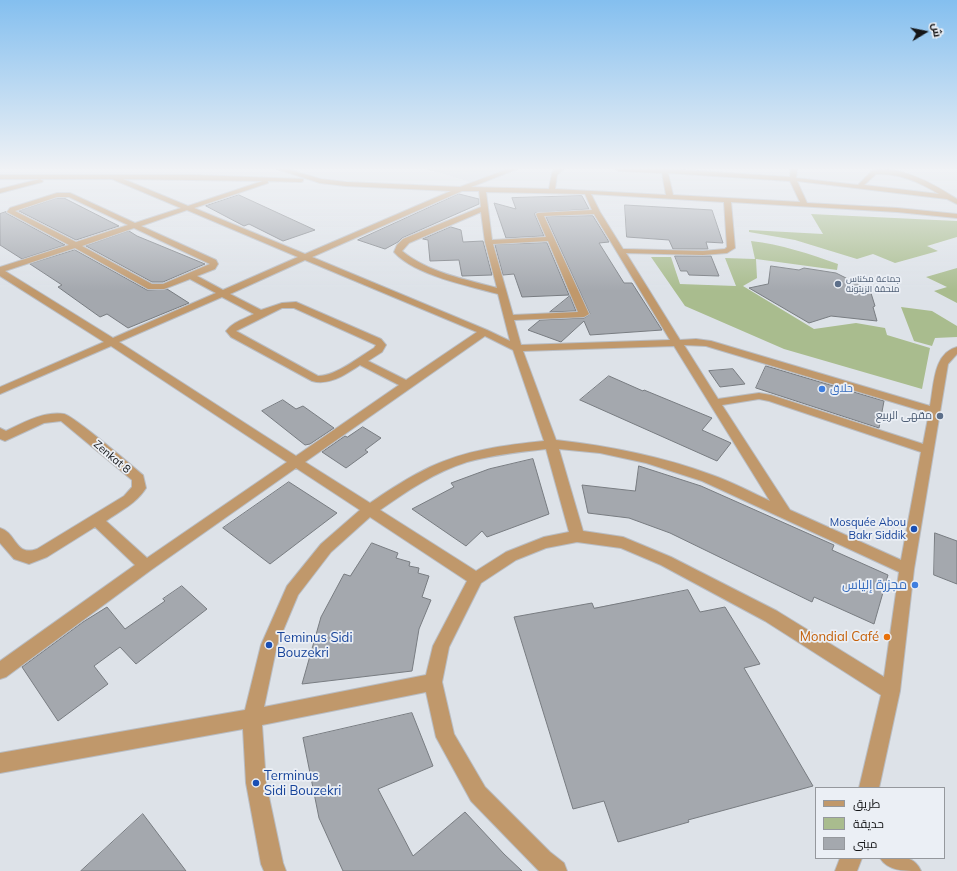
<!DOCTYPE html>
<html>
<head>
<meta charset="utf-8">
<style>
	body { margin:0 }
	#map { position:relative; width:957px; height:871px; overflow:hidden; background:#dde2e8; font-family:Mulish,Cairo,sans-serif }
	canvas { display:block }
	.legend { position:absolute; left:815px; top:787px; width:130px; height:72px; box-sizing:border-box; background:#ebeff5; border:1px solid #95989d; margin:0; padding:5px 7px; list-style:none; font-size:12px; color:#151618 }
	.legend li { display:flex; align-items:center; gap:8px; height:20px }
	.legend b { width:20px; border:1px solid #95989d }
	.north { position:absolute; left:905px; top:12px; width:40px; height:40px; -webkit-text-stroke:3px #ebeff5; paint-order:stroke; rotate:80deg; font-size:11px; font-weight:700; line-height:16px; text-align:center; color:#151618 }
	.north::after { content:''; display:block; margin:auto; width:14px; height:18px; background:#151618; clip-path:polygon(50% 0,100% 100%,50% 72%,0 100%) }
</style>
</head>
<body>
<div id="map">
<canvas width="957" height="871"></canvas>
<ul class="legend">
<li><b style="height:5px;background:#c0986b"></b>طريق</li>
<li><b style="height:11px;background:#a9bc8e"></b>حديقة</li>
<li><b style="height:11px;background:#a4a8ae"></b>مبنى</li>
</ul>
<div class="north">ش</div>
</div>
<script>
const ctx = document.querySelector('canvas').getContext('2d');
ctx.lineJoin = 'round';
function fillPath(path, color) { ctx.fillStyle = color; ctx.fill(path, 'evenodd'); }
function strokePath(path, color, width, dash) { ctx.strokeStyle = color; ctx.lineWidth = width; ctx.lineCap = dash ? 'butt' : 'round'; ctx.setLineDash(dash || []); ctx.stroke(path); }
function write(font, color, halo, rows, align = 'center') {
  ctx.font = font + ' Mulish,Cairo,sans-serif'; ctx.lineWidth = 3.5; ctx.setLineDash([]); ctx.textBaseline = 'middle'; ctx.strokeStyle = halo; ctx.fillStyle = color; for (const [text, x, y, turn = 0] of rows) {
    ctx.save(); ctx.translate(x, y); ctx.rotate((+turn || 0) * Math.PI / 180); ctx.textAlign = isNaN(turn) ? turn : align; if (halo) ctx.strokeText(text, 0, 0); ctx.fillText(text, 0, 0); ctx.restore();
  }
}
const built = new Path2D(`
	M427,169H506L470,182Z`);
const green = new Path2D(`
	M811,214L957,221V237L927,246L938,251L895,263L873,254L857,259L795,240L749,232V230L823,234Z
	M751,241C781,244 809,254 838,264L837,270L756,259L757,278L743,286L814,329L856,323L885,328L887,335L930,348L922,389L784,349L685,306L651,257H671L680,284L736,286L725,258L755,259Z
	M957,268V303L934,291L947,287L926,277Z
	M901,307L932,311L957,326V337L935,338L932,346L914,341Z`);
const building = new Path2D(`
	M459,194L479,199V204L402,238L398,242L385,249L358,240Z
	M239,195L315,230L283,241L249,224L244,226L206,206Z
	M582,196L589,209L535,213V215L544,236L506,238L494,203L516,209L512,198Z
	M57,198H64L119,226L76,240L19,211Z
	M625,205L712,210L723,243L706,242L708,249H673L669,240L627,237Z
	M6,212V213L65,245L22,259L0,245V214Z
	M593,216L609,242L599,243L624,283H632L662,330L590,335L584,321L561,342L528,330L540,320L584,318L590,314L546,217Z
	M451,227L461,230L463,242L483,241L492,275L462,276L459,260L430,261L428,240L423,239Z
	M129,231L137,236L205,264L163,282H152L86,246Z
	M547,243L569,295L522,297L514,274L503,275L495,245Z
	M75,250L147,290L167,289L189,303L128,328L107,314L100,317L58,287L62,285L30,264Z
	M675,256H711L719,276L689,275L687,271H681Z
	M771,266L799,270L804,268L836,273L870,290L875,306L873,307L877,321L831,316L809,323L749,288L768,284Z
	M570,296L576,311L550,312Z
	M766,366L884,401L879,428L756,388Z
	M733,369L745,384L720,387L709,371Z
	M609,376L643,391L644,390L712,418L702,430L731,443L717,461L580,400Z
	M283,400L296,409L303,406L334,428L310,444L305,445L262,411Z
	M363,427L381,438L365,450L368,452L346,468L322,452L345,436L347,437Z
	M533,459L549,514L487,537L482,531L466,546L412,509L454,487L451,483L489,469Z
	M639,466L701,486L834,545L832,550L888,575L874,624L814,597L812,602L670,533L629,518L588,513L582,485L635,491Z
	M289,482L337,513L270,564L223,528Z
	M935,533L957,541V584L934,575Z
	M372,543L398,553L396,558L410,562L409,566L419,568L418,573L429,576L422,597L431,600L419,629L412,671L302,684L321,617L344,574L350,576Z
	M182,586L207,609L136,664L120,647L94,666L108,684L58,721L22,667L83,622L107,607L125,629L165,601L163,599Z
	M688,590L700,612L725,607L760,664L744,668L813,786L688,820L689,822L618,842L604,801L573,809L514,617L592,603L594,608Z
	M412,713L433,766L378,789L413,856L465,812L504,854L522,871H343L319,818L303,738Z
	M143,814L186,871H81Z`);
const minor = new Path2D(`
	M277,169H286L321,179L346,182L460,187L508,169H517L471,187L549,189L552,173L556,169H563L557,175L555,189L666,195L662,173L619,171L616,169H665L790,177L791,169H797L796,178L858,185L872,171C902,165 933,184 957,199V204L947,199L797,181L807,203L897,208L957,214V218L897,212L731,202L735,248L727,253L703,255L626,253L680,340L696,339L711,341L930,406C934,386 933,353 957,347V354L948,364L914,569L900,691L879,788H859L881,695L765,621L661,565L621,548L577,542L546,548L516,560L481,583L449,647L442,682L454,734L485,787L550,852L564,863L567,871H539L471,801L436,737L426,692L262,725L266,783L283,863L286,871H264L261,864L246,783L243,729L0,773V753L245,710L261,645L287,586L321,544L360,510L296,468L151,570L6,677L0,679V661L135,565L95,527L47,557L29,564L14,559L0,543V528C17,533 15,557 37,549L124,496L132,487V480L61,421L44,423L5,441L0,439V428L6,431C24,422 44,411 64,414C74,416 131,465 143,475L146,488C137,503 120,511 106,521L147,558L287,462L111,346L0,394V387L104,342L0,276V267L69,245L9,213L7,212L10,208L57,193H70L135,223L181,208L112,179H0V175H195L303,179V181L301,182L268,181V183L194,208L305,254L451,191L346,186L320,183ZM668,173L790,181L800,202L673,195ZM876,174C899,173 920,182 939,194L864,185ZM123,179L263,181L188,206ZM462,191H479L481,207L403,239L397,245L394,252C414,275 469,286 498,294L510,341L487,330L312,257ZM486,192L585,194L592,210L538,213L536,214L546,237L492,240ZM591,194L724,202L727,247L725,249L703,251L623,249L600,212ZM57,197H69L128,225L76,242L15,211ZM187,210L298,257L223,290L197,276L215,269L218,264L216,260L141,226ZM481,212L485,242L497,288C465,279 429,273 402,251L409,243ZM594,214L670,340L521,345L514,320L584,317L589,314L544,216ZM134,228L210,264L163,284H152L82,246ZM548,241L578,312L513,315L493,244ZM75,248L148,289H164L190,279L216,293L113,338L5,271ZM305,260L477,332L406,380L368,361L382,352L386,345L381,339L296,302L282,303L261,310L230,294ZM222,297L254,314C244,319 233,322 226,331L231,337L312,381C330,386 346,374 360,365L399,385L296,456L119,342ZM282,308H294L376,345L374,348C359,357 336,376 318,376L236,331ZM485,336L513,350L544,441C505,445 466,450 430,467C409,477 389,490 370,503L305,462ZM684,345L706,346L929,413L923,444L771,395L759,393L718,399ZM674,346L770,501C751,492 732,482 712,475C661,456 609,446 556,440L523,351ZM759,399L769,401L921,452L901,560L790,510L722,405ZM546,449L569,532L544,537L506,552L476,571L380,510C407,491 435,472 467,462C493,455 519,452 546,449ZM559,449L600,453L646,463L702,481L899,572L884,677L777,611L671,557L623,537L583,531ZM370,517L467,581L433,646L426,675L264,707L277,645L298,595L331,552Z
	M40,179L43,181L42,182L0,193V189Z
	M840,858H862L857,871H835Z
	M880,858C897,858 913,853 921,871C904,871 888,871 880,858Z`);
const markers = [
	[838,284,4,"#5c6f8a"],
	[822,389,4,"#3f7fe0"],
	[940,416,4,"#5c6f8a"],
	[914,529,4,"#1a4fb4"],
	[915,585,4,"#3f7fe0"],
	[887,637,4,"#e8710a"],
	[269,645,4,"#1a4fb4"],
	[256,783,4,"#1a4fb4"]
];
const farServicenames = [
	["جماعة مكناس",846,279],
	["ملحقة الزيتونة",846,289]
];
const shopNames = [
	["حلاق",830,389]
];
const serviceNames = [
	["مقهى الربيع",932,416]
];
const streetNames = [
	["Zenkat 8",112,457,40]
];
const transitNames = [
	["Mosquée Abou",906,523],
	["Bakr Siddik",906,536]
];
const nearShopnames = [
	["مجزرة إلياس",907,585]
];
const nearFoodnames = [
	["Mondial Café",879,637]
];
const nearTransitnames = [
	["Teminus Sidi",277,638],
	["Bouzekri",277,653],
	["Terminus",264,776],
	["Sidi Bouzekri",264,791]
];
fillPath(built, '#ced7e3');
fillPath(green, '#a9bc8e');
fillPath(building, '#a4a8ae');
strokePath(building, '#787c81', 1);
strokePath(minor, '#b9bdc3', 2);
fillPath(minor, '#c0986b');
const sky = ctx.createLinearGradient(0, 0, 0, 291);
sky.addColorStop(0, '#84bfef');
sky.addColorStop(0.58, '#f0f2f5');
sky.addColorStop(1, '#f0f2f500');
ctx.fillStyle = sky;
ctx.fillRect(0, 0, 957, 291);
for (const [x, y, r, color] of markers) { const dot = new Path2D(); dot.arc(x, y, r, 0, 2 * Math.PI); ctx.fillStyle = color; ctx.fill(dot); strokePath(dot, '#ebeff5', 1.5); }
write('9px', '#4e5e75', '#ebeff5', farServicenames, 'left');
write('11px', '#366cbe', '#ebeff5', shopNames, 'left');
write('11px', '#4e5e75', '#ebeff5', serviceNames, 'right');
write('11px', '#151618', '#ebeff5', streetNames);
write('11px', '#164399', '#ebeff5', transitNames, 'right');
write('13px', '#366cbe', '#ebeff5', nearShopnames, 'right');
write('13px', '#c56008', '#ebeff5', nearFoodnames, 'right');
write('13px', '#164399', '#ebeff5', nearTransitnames, 'left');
</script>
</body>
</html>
